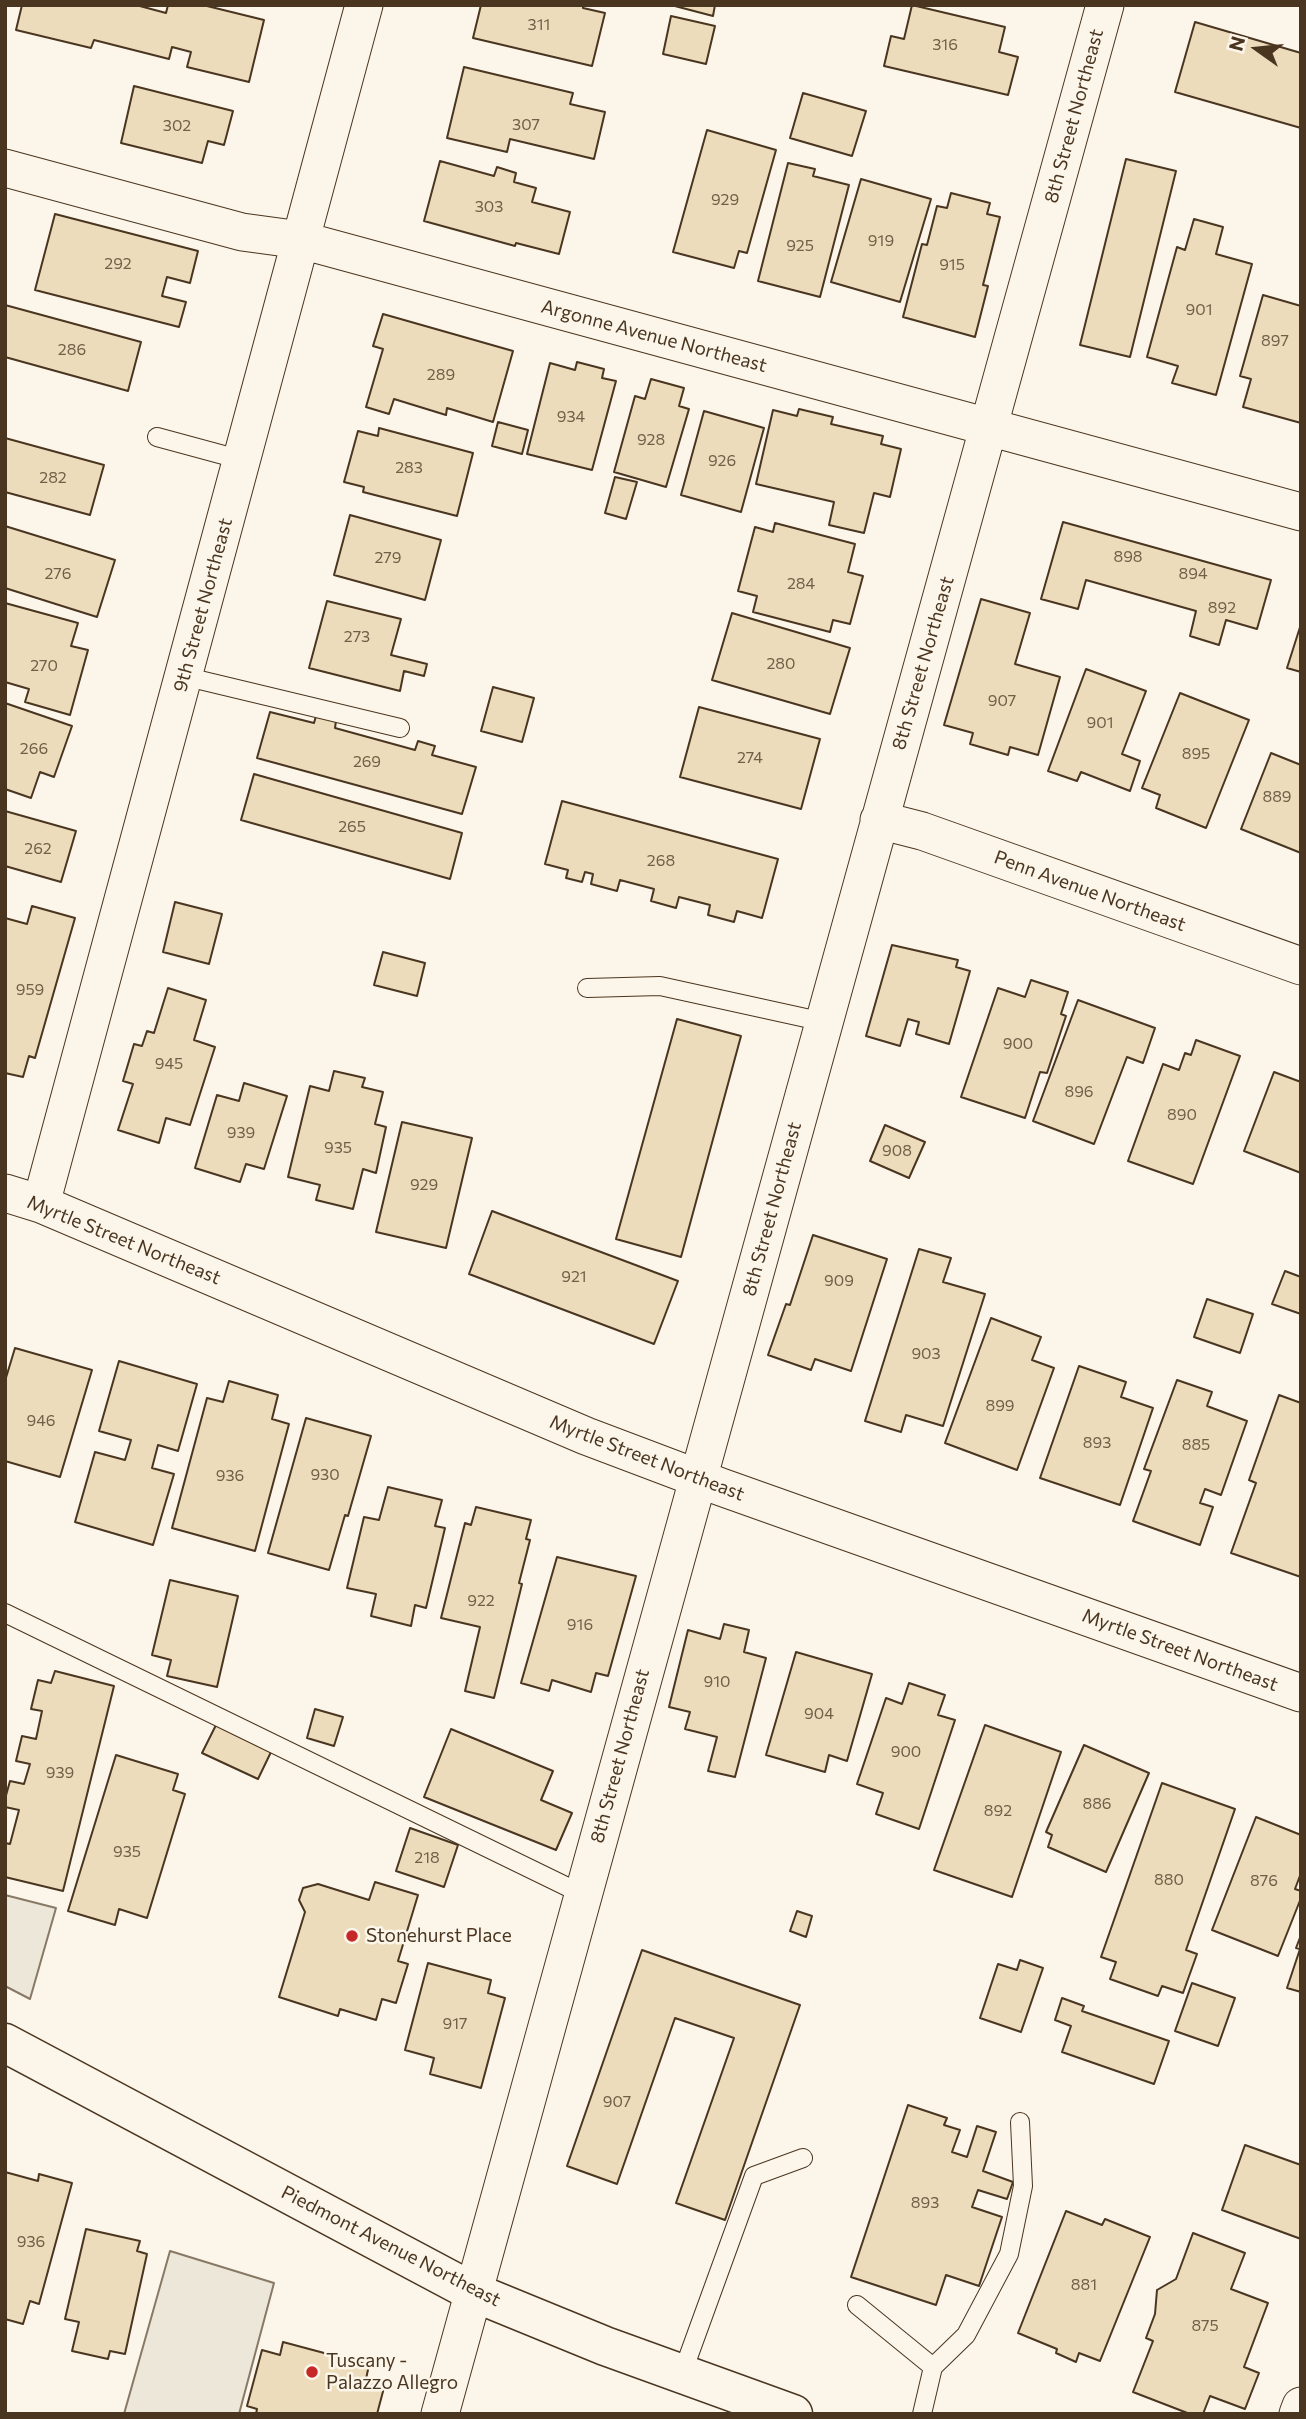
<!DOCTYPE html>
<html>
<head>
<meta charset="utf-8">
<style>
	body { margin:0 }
	#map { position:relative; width:1306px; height:2419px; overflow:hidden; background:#fbf6e9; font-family:Commissioner,sans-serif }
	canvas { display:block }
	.frame { position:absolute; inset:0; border:7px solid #4a3520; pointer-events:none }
	.north { position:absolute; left:1222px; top:14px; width:70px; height:70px; -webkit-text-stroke:5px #fbf6e9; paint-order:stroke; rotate:285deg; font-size:19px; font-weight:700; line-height:28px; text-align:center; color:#4a3520 }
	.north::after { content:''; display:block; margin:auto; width:24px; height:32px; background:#4a3520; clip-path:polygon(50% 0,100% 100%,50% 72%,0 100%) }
</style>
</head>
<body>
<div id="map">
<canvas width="1306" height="2419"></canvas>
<div class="frame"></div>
<div class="north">N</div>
</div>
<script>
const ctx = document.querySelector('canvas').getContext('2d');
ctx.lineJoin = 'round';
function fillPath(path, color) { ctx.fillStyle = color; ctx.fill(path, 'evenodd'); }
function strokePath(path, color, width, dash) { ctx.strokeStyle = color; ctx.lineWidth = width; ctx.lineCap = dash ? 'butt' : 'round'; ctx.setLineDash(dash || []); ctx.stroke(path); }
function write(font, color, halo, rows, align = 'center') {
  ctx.font = font + ' Commissioner,sans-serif'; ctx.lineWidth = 5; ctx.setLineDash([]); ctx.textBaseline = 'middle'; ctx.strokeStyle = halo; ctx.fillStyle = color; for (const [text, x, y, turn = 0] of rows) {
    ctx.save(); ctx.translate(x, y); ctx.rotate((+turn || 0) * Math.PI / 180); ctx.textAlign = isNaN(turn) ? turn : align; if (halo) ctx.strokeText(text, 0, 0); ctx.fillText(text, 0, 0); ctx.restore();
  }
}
const parking = new Path2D(`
	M5,1895L56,1908L30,1999L5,1986Z
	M170,2251L274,2283L239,2414H124Z`);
const building = new Path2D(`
	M22,5H136L166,13L168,5H203L264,20L249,82L187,67L191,52L172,47L169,59L94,40L91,48L16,30Z
	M481,5H583V8L605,13L592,66L473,38Z
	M671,5H715L713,16Z
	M912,5L1005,27L999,52L1018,57L1008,95L884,66L891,36L904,39Z
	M671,16L715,26L706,64L663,54Z
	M1195,22L1301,53V128L1175,92Z
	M464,67L573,93L570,104L605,112L594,159L510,139L507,152L447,138Z
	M134,86L233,111L224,145L208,141L202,163L121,143Z
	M803,93L866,111L852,156L790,138Z
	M707,130L776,150L747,253L739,251L734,268L673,252Z
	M1126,159L1176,171L1130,357L1080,345Z
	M440,161L494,176L497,167L516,173L514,182L536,188L532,202L570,212L559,254L516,243L515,246L424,221Z
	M788,163L815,169L813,176L849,185L820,297L758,281Z
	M861,179L931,199L900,302L831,282Z
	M951,193L990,203L987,214L1000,217L983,285L988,286L975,337L903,317L922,244L927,245L937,206L947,208Z
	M55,214L198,251L190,283L167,277L162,296L186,302L179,327L35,290Z
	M1194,219L1223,227L1216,254L1252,264L1216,395L1172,383L1178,366L1147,357L1177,247L1185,250Z
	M1263,295L1301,306V423L1243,407L1251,379L1240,376Z
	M5,305L141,342L128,391L5,357Z
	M383,314L513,351L493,422L447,408L446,415L394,399L389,414L366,407L383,349L373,346Z
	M577,362L604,369L602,378L616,381L592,470L527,454L550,363L575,370Z
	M651,379L684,388L679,406L689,409L666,487L614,472L635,396L645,399Z
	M799,409L833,417L831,424L883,436L881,444L901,449L890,497L874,493L864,533L829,525L834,502L756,484L773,410L797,416Z
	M704,411L764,428L741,512L681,495Z
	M498,422L528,430L522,454L492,446Z
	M379,428L473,453L457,516L363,492L364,487L344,482L358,431L378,436Z
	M5,438L104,465L90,515L5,492Z
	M615,477L637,482L626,519L605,513Z
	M350,515L441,540L425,600L334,575Z
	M1063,522L1271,580L1257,629L1226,620L1219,645L1190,636L1196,611L1086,580L1078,609L1041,599Z
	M775,523L855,544L848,572L863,576L850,624L833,620L830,632L753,612L757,596L738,591L755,527L773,532Z
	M5,526L115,560L97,617L5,588Z
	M981,599L1030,613L1015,664L1060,677L1038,755L1010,747L1008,755L970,744L973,733L944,725Z
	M327,601L401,619L391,655L427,664L424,676L404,671L400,691L309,668Z
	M5,603L78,623L71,646L88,650L70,715L25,702L29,689L5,682Z
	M732,613L850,648L830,714L712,680Z
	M1301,624V672L1287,668Z
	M1086,669L1146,691L1122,754L1140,761L1130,791L1081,772L1077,781L1048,771Z
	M493,687L534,698L522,742L481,731Z
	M1180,693L1249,720L1206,828L1156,808L1160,795L1142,788Z
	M5,703L72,726L54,777L40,772L31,798L5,789Z
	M699,707L820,739L801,809L680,777Z
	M270,712L314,723L316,716L336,721L335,728L415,750L418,741L435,746L432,755L476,767L462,814L257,758Z
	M1271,753L1301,765V853L1241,829Z
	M254,774L462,833L450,879L241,820Z
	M562,801L778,859L762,918L737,911L734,922L708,915L710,905L679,897L676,908L651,901L654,889L620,880L617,891L591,884L593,874L585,872L582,882L566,878L568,870L545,864Z
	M5,811L76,831L61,882L5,866Z
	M175,902L222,914L209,964L163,952Z
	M32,906L75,918L35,1058L29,1056L23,1077L5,1073V918L27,924Z
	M892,945L958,960L956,967L970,971L949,1044L916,1034L919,1022L908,1019L900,1046L866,1036Z
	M383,952L425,963L417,996L374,985Z
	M1031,980L1068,992L1061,1014L1066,1016L1047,1073L1040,1072L1025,1118L961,1097L998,988L1025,997Z
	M168,988L206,1000L194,1040L215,1047L190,1125L166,1118L159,1143L118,1130L133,1084L123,1081L134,1044L142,1046L147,1031L154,1033Z
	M1078,1000L1155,1028L1143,1063L1127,1057L1094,1144L1033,1121Z
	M677,1019L741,1036L681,1257L616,1239Z
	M1196,1040L1240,1056L1193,1184L1128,1161L1163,1064L1179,1070L1185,1053L1191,1055Z
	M334,1071L365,1078L362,1087L383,1092L375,1124L386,1127L376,1173L363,1169L353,1209L316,1200L320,1185L288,1177L310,1086L329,1091Z
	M1274,1072L1301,1082V1173L1244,1151Z
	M244,1083L287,1096L264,1169L246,1164L240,1182L195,1168L217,1095L239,1101Z
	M402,1122L472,1138L446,1248L376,1232Z
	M885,1125L925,1142L909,1178L870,1161Z
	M492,1211L678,1281L654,1344L469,1274Z
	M813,1235L887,1259L851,1371L815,1359L811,1370L768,1355L786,1304L790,1305Z
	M919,1249L951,1258L943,1282L985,1294L943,1426L906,1415L901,1432L865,1421Z
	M1285,1271L1301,1277V1314L1272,1304Z
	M1207,1299L1253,1314L1240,1353L1194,1337Z
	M991,1318L1041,1337L1032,1360L1054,1368L1017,1470L945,1443Z
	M15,1348L92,1370L60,1477L5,1461V1381Z
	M119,1361L197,1384L178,1451L158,1445L152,1468L174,1474L153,1545L75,1522L95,1452L125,1460L131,1440L99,1431Z
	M1079,1366L1126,1382L1121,1397L1153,1408L1120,1505L1040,1478Z
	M1177,1380L1212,1392L1207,1406L1247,1421L1221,1495L1205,1489L1200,1503L1213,1507L1200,1545L1133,1521L1151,1471L1144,1469Z
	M229,1381L278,1395L272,1419L289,1424L255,1551L172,1528L207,1398L223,1402Z
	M1279,1395L1301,1403V1577L1231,1553L1256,1483L1249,1480Z
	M306,1418L371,1436L348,1516L345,1515L329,1570L268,1553Z
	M388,1487L442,1500L435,1526L445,1528L426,1608L415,1605L411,1626L371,1616L376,1594L347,1588L364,1517L379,1520Z
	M476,1507L531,1520L526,1539L530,1540L519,1583L522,1584L494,1698L465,1691L480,1627L441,1618L465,1523L471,1525Z
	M557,1557L636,1576L608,1676L596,1673L591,1692L552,1680L549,1691L521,1683Z
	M170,1580L238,1596L217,1687L167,1676L171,1660L152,1655Z
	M724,1624L749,1630L744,1652L766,1658L735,1777L708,1771L717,1737L685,1729L690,1712L669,1707L688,1630L720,1639Z
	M796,1652L872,1674L847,1761L829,1755L825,1772L766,1755Z
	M55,1671L114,1686L63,1891L5,1877V1843L10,1844L19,1810L5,1807V1799L10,1781L24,1784L30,1764L16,1761L22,1736L36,1739L42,1711L31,1709L38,1680L51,1683Z
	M909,1683L945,1695L938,1715L955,1720L919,1829L876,1814L883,1793L857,1784L886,1698L902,1704Z
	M315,1709L343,1717L334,1746L307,1738Z
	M216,1725L271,1752L258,1779L202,1753Z
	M985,1725L1061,1752L1012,1897L934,1870Z
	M451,1729L553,1771L541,1800L572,1813L556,1850L424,1797Z
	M1084,1745L1149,1773L1106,1872L1048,1847L1052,1835L1046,1832Z
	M116,1755L178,1774L173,1790L185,1794L147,1918L119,1909L115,1925L68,1911Z
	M1162,1783L1235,1809L1186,1950L1197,1954L1183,1993L1162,1986L1158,1996L1110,1979L1116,1962L1101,1957Z
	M1256,1817L1301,1835V1873L1295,1889L1301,1891V1898L1278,1956L1212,1930Z
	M410,1828L458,1845L444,1887L396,1871Z
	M375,1882L418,1895L398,1961L408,1964L396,2003L382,1999L376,2020L340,2009L338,2016L279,1997L305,1912L299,1900L303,1888L318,1884L369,1900Z
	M797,1911L812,1916L806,1937L790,1931Z
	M1301,1935V1992L1287,1988L1300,1949L1296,1948Z
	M642,1950L800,2005L725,2220L676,2203L734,2038L675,2018L617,2184L567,2166Z
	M1020,1960L1043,1968L1021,2032L980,2018L998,1964L1017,1970Z
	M428,1963L491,1980L488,1993L505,1998L481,2088L430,2074L434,2058L405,2050Z
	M1192,1983L1235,1998L1218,2046L1175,2031Z
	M1062,1998L1084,2006L1082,2011L1169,2041L1154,2084L1062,2052L1071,2026L1055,2020Z
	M908,2105L947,2118L944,2125L960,2130L952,2152L967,2157L977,2126L996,2132L983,2171L1013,2182L1007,2199L978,2190L972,2207L1002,2217L979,2286L946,2275L936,2305L851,2277Z
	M1245,2145L1301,2165V2239L1222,2210Z
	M5,2172L38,2181L39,2174L72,2183L39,2304L30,2301L23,2324L5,2319Z
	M1066,2211L1102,2225L1105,2219L1150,2237L1100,2361L1079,2353L1076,2362L1056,2353L1057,2349L1018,2333Z
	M86,2229L140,2241L137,2251L147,2254L125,2354L110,2351L108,2359L72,2351L79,2322L65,2319Z
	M1193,2233L1245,2253L1231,2289L1268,2303L1244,2367L1259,2373L1245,2409L1210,2396L1203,2414H1190L1133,2392L1153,2341L1146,2338L1155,2314L1157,2290L1176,2279Z
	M283,2342L369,2365L366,2379L385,2384L377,2414H256L257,2409L247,2406L262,2350L280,2355Z`);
const service = new Path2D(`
	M157,437L242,460
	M183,676L400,728
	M587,988L660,986L824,1022
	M5,1613L582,1894
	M857,2305L933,2367L922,2414
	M933,2367L966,2335L1009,2254L1023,2186L1020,2122
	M682,2374L754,2176L803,2158`);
const minor = new Path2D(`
	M5,168L242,232L301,240L1301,512
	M879,820L922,831L1301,966
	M5,1193L41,1204L586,1436L721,1487L1301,1693
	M41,1204L364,5
	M440,2414L1105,5
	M1298,2414L1301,2406`);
const secondary = new Path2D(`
	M5,2043L473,2292L605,2346L793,2414`);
const markers = [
	[352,1936,7,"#c62828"],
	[312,2372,7,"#c62828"]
];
const numberNames = [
	["311",539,25],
	["316",945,45],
	["307",526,125],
	["302",177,126],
	["929",725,200],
	["303",489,207],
	["919",881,241],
	["925",800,246],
	["292",118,264],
	["915",952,265],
	["901",1199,310],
	["897",1275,341],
	["286",72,350],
	["289",441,375],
	["934",571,417],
	["928",651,440],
	["926",722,461],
	["283",409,468],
	["282",53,478],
	["898",1128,557],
	["279",388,558],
	["276",58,574],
	["894",1193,574],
	["284",801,584],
	["892",1222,608],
	["273",357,637],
	["280",781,664],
	["270",44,666],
	["907",1002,701],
	["901",1100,723],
	["266",34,749],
	["895",1196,754],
	["274",750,758],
	["269",367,762],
	["889",1277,797],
	["265",352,827],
	["262",38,849],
	["268",661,861],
	["959",30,990],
	["900",1018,1044],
	["945",169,1064],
	["896",1079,1092],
	["890",1182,1115],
	["939",241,1133],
	["935",338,1148],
	["908",897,1151],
	["929",424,1185],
	["921",574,1277],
	["909",839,1281],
	["903",926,1354],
	["899",1000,1406],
	["946",41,1421],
	["893",1097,1443],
	["885",1196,1445],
	["930",325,1475],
	["936",230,1476],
	["922",481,1601],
	["916",580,1625],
	["910",717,1682],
	["904",819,1714],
	["900",906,1752],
	["939",60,1773],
	["886",1097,1804],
	["892",998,1811],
	["935",127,1852],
	["218",427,1858],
	["880",1169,1880],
	["876",1264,1881],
	["917",455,2024],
	["907",617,2102],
	["893",925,2203],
	["936",31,2242],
	["881",1084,2285],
	["875",1205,2326]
];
const streetNames = [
	["8th Street Northeast",1074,116,-75],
	["Argonne Avenue Northeast",654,336,15],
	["9th Street Northeast",203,605,-75],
	["8th Street Northeast",923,663,-74],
	["Penn Avenue Northeast",1090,891,20],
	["8th Street Northeast",772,1209,-75],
	["Myrtle Street Northeast",124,1240,22],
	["Myrtle Street Northeast",647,1458,21],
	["Myrtle Street Northeast",1180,1650,20],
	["8th Street Northeast",620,1756,-75],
	["Piedmont Avenue Northeast",391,2246,27]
];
const poiNames = [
	["Stonehurst Place",366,1936],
	["Tuscany -",326,2361],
	["Palazzo Allegro",326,2383]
];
fillPath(parking, '#ede7d9');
strokePath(parking, '#887966', 2);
fillPath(building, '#ecdcbc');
strokePath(building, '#4a3520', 2);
strokePath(service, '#4a3520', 20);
strokePath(minor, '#4a3520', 39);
strokePath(secondary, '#4a3520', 41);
strokePath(service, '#fbf6e9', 18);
strokePath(minor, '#fbf6e9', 37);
strokePath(secondary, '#fbf6e9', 38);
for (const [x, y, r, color] of markers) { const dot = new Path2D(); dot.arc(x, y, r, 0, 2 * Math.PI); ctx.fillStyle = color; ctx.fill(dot); strokePath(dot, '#fbf6e9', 2.5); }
write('16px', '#725f47', null, numberNames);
write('19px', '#4a3520', '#fbf6e9', streetNames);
write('19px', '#4a3520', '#fbf6e9', poiNames, 'left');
</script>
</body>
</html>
